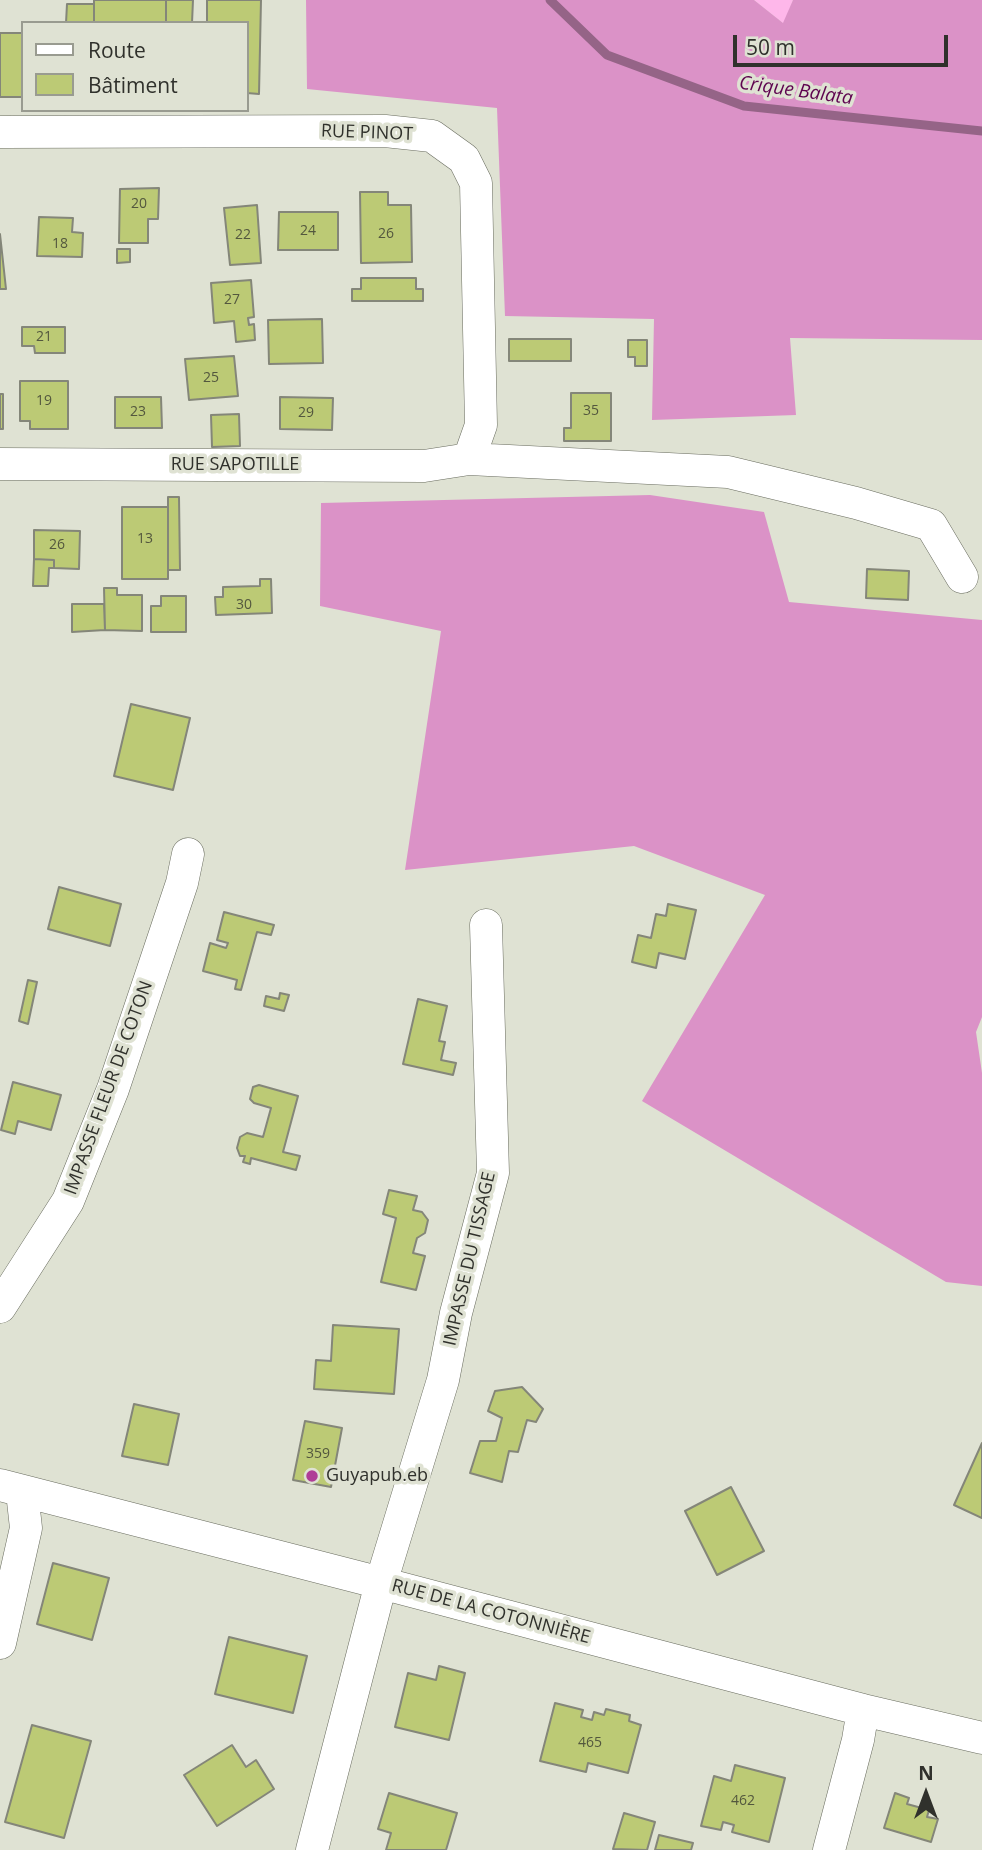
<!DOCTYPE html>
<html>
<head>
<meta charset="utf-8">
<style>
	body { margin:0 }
	#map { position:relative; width:982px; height:1850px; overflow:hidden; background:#dfe2d3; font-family:"Open Sans",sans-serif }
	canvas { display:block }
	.legend { position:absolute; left:21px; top:21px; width:228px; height:91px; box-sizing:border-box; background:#dfe2d3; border:2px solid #999b90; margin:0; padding:9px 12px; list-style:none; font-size:21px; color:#30312c }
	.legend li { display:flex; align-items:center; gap:14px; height:35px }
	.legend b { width:35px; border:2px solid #999b90 }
	.north { position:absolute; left:891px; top:1759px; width:70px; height:70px; -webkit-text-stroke:5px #dfe2d3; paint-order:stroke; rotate:0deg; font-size:19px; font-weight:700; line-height:28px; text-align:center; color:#30312c }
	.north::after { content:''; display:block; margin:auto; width:24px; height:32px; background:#30312c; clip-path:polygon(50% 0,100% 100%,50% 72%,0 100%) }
	.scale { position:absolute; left:733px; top:35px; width:215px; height:32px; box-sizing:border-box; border:4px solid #30312c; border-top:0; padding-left:9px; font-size:21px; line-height:24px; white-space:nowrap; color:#30312c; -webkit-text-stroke:5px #dfe2d3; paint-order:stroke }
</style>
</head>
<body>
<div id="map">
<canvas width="982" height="1850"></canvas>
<ul class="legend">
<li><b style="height:9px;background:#fff"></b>Route</li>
<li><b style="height:19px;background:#bcca75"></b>Bâtiment</li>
</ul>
<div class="north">N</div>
<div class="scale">50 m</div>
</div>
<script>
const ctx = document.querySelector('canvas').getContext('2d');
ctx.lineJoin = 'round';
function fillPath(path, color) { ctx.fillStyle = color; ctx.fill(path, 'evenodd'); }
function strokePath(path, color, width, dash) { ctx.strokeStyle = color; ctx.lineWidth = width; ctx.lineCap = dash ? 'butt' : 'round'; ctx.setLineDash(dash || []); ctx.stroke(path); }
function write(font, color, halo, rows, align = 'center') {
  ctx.font = font + ' "Open Sans",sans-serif'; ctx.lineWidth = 7; ctx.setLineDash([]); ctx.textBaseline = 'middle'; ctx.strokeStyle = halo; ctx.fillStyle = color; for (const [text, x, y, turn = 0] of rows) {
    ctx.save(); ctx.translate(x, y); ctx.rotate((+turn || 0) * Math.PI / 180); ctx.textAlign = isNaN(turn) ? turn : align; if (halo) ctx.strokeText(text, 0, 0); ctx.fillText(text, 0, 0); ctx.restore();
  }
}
const green = new Path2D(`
	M754,0H793L784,24Z`);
const forest = new Path2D(`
	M306,0H754L783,23L793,0H982V340L790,338L796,415L652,420L654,319L505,316L497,108L307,89Z
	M650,495L764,512L789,602L982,620V1017L976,1032L982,1073V1286L946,1282L642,1101L765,895L634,846L405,870L441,631L320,606L321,503Z`);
const stream = new Path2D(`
	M550,0L607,55L744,106L982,131`);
const building = new Path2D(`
	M94,0H166V23H94Z
	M166,0H193L192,23H166Z
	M207,0H261L259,94L247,93V23H207Z
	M67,4H94V23H66Z
	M0,33H23V97H0Z
	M159,188L158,219H148V243H119L120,189Z
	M360,192H388V205H411L412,262L361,263Z
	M257,205L261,263L230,265L224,208Z
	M279,212H338V250H278Z
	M39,217L73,218L72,232L83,233L82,257L37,256Z
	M0,234L6,289H0Z
	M117,249H130V262L117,263Z
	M361,278H416V289H423V301H352V289H361Z
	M251,280L254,317L248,318L249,325L254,324L255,340L236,342L234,321L214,323L211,283Z
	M322,319L323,363L269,364L268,320Z
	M22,327H65V353H35L34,346H22Z
	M509,339H571V361H509Z
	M628,340H647V366H635V357H628Z
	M234,356L238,396L189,400L185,359Z
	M20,381H68V429H30V421H20Z
	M571,393H611V441H564V428H571Z
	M0,394H3V429H0Z
	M115,397H161L162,428H115Z
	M280,397L333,398L332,430L280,429Z
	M239,414L240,446L212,447L211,415Z
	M168,497H179L180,570H168Z
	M122,507H168V579H122Z
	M34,530L80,531L79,569L54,568V560L34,559Z
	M34,559L54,560V568H49L48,586H33Z
	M867,569L909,571L908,600L866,598Z
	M260,579H271L272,613L216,615L215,597H223V587L260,586Z
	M104,588H117V595H142V631L105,630Z
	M161,596H186V632H151V606H161Z
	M72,604H104L105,630L72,632Z
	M131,704L190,718L173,790L114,776Z
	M59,887L121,904L110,946L48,929Z
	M668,904L696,910L685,959L659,953L656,968L632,962L638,935L651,938L656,914L666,916Z
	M224,912L274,925L271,935L257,932L241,990L235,989L237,980L203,971L210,943L226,948L228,943L217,940Z
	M28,980L37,982L28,1024L19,1021Z
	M280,993L289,995L284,1011L264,1006L266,996L279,999Z
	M418,999L447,1006L439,1041L445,1042L441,1060L456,1063L453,1075L403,1064Z
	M13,1082L61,1095L51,1130L18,1121L15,1134L1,1130Z
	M259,1085L298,1096L283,1152L300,1156L296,1170L251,1158L250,1164L243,1162L245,1156H240L237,1148L240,1137L247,1133L263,1137L271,1108L254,1103L250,1099L253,1087Z
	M389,1190L417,1196L413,1210L422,1212L428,1220L425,1233L417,1238L413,1253L425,1256L416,1290L381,1282L396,1218L383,1214Z
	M333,1325L399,1329L394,1394L314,1389L316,1360L331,1361Z
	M522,1387L543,1409L536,1422L527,1420L518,1452L509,1451L502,1482L470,1473L480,1441H496L502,1418L488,1411L495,1391Z
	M134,1404L179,1414L168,1465L122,1456Z
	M305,1421L342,1428L331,1487L293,1480Z
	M982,1443V1518L954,1505Z
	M731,1487L764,1551L717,1575L685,1511Z
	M53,1563L109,1578L92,1640L37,1624Z
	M229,1637L307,1656L293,1713L215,1694Z
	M439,1666L465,1673L449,1740L395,1727L408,1673L436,1680Z
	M555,1703L583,1710L581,1717L592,1720L594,1712L604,1715L606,1709L630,1715L629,1721L641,1725L628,1773L588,1763L586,1772L540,1761Z
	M32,1725L91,1741L64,1838L5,1822Z
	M232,1745L246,1767L256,1760L274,1789L217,1826L184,1775Z
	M735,1765L785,1778L769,1842L732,1832L734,1825L723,1822L721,1830L701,1826L714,1776L731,1781Z
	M389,1793L457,1813L446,1850H386L391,1833L378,1829Z
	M895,1793L909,1798L907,1804L929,1810L927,1817L938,1819L931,1842L884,1828Z
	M624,1813L655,1822L647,1850L613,1849Z
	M659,1835L693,1843L691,1850H655Z`);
const minor = new Path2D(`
	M0,132L385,131L432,136L464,159L476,183L481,425L469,459
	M0,464L424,466L469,459L728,472L856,503L931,525L962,577
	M0,1307L68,1201L113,1089L182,883L188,854
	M0,1485L381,1583L863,1710L982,1738
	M0,1643L26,1528L22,1492
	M312,1850L381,1583L443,1380L456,1313L493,1173L486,925
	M829,1850L858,1740L863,1710`);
const markers = [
	[312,1476,7,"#af3d97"]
];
const numberNames = [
	["20",139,204],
	["24",308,231],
	["26",386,234],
	["22",243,235],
	["18",60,244],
	["27",232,300],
	["21",44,337],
	["25",211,378],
	["19",44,401],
	["35",591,411],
	["23",138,412],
	["29",306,413],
	["13",145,539],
	["26",57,545],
	["30",244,605],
	["359",318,1454],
	["465",590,1743],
	["462",743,1801]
];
const streetNames = [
	["RUE PINOT",367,133,2],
	["RUE SAPOTILLE",235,465],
	["IMPASSE FLEUR DE COTON",109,1088,-70],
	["IMPASSE DU TISSAGE",470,1259,-77],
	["RUE DE LA COTONNIÈRE",491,1612,15]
];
const poiNames = [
	["Guyapub.eb",326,1476]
];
const waterNames = [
	["Crique Balata",796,91,8]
];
fillPath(green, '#feb7ea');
fillPath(forest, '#db92c7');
strokePath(stream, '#956487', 9);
fillPath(building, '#bcca75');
strokePath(building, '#848679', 2);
strokePath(minor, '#696c5f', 33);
strokePath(minor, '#fff', 32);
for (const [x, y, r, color] of markers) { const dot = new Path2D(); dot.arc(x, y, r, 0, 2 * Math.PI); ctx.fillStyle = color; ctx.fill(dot); strokePath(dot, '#dfe2d3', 2.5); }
write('14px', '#53573e', null, numberNames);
write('18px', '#30312c', '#dfe2d3', streetNames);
write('18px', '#30312c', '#dfe2d3', poiNames, 'left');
write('italic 19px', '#5e044f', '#dfe2d3', waterNames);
</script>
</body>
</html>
